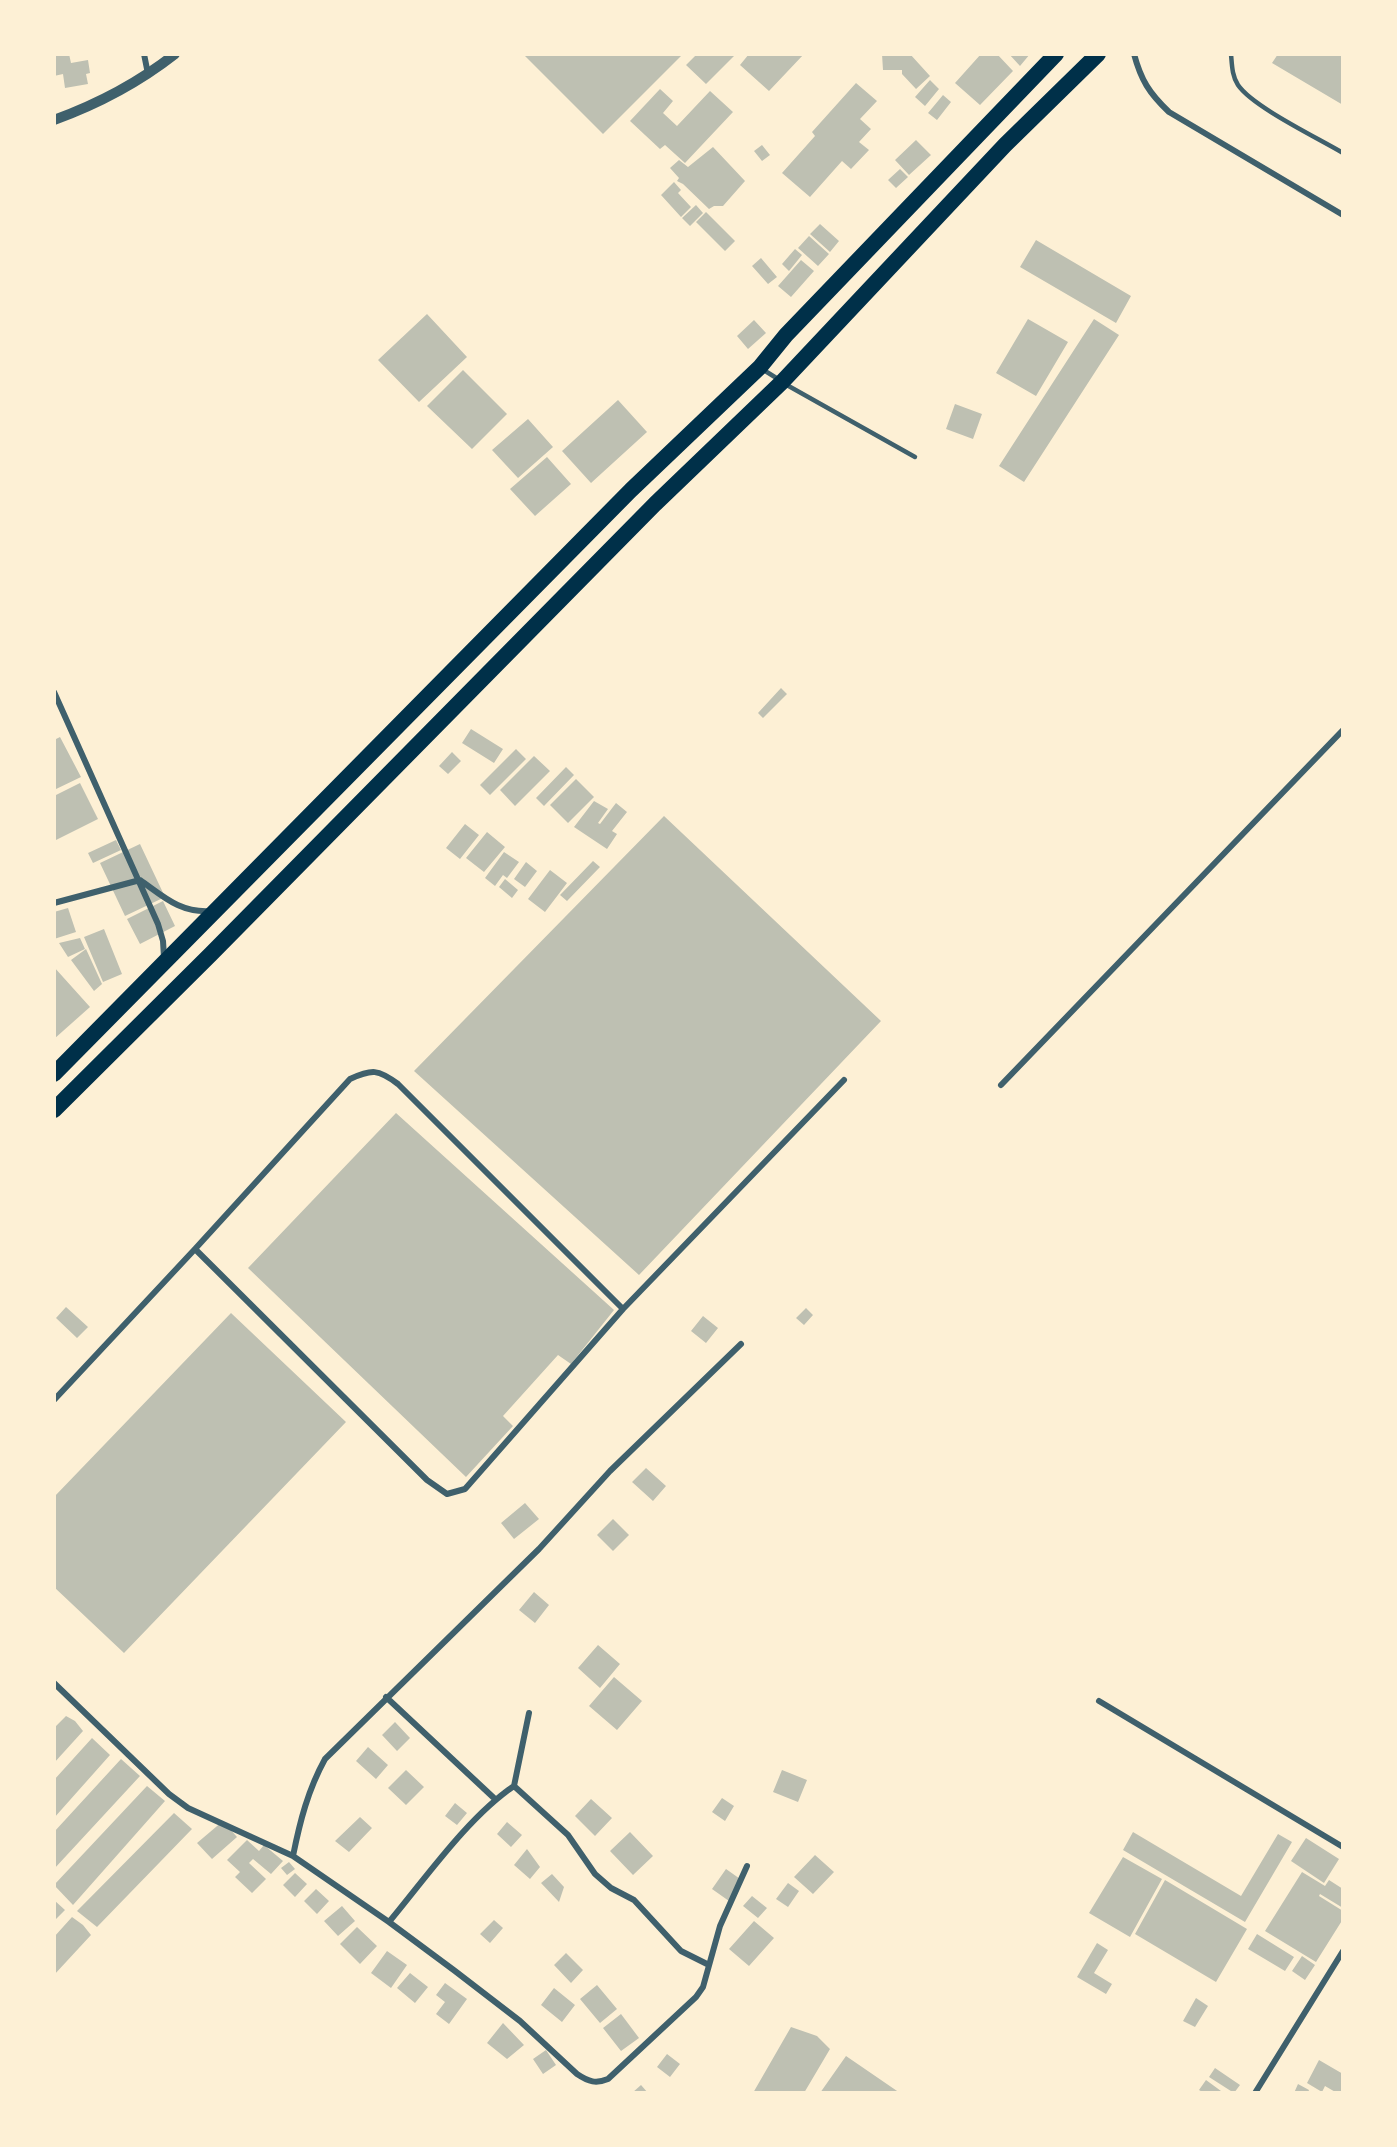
<!DOCTYPE html>
<html>
<head>
<meta charset="utf-8">
<style>
	body { margin:0 }
	#map { position:relative; width:1397px; height:2147px; overflow:hidden; background:#fdf0d5; font-family:"Fira Sans Condensed",sans-serif }
	canvas { display:block }
	.frame { position:absolute; inset:0; border:56px solid #fdf0d5; pointer-events:none }
</style>
</head>
<body>
<div id="map">
<canvas width="1397" height="2147"></canvas>
<div class="frame"></div>
</div>
<script>
const ctx = document.querySelector('canvas').getContext('2d');
ctx.lineJoin = 'round';
function fillPath(path, color) { ctx.fillStyle = color; ctx.fill(path, 'evenodd'); }
function strokePath(path, color, width, dash) { ctx.strokeStyle = color; ctx.lineWidth = width; ctx.lineCap = dash ? 'butt' : 'round'; ctx.setLineDash(dash || []); ctx.stroke(path); }
const building = new Path2D(`
	M54,54H69L71,63L88,60L90,73L86,74L88,84L65,88L63,74L54,76Z
	M523,54H683L603,134Z
	M697,54H736L706,84L686,65Z
	M749,54H804L769,91L740,65Z
	M882,54H910L930,76L916,89L902,74V70H883Z
	M981,54H997L1013,71L980,105L955,83Z
	M1009,54H1030L1020,66Z
	M1278,54H1343V105L1272,63Z
	M930,80L939,89L925,106L915,97Z
	M856,83L877,101L860,119L871,129L859,142L869,150L851,169L842,161L810,197L782,173L815,136L812,132Z
	M660,89L673,101L663,113L677,126L710,91L733,112L685,163L665,145L660,149L630,121Z
	M943,95L951,102L937,120L928,113Z
	M916,140L931,155L909,175L895,160Z
	M762,145L770,155L762,161L754,151Z
	M713,147L745,181L723,206H714L709,209L683,184L677,181L679,178L670,168L679,160L688,167Z
	M900,169L908,177L896,188L888,180Z
	M674,182L681,190L678,193L691,207L681,217L661,195Z
	M696,205L703,213L690,226L682,218Z
	M706,212L735,241L725,251L696,222Z
	M820,224L839,241L830,252L810,234Z
	M809,236L829,254L818,266L798,248Z
	M1036,240L1131,296L1116,323L1020,267Z
	M795,249L802,255L789,271L782,264Z
	M761,258L777,277L768,284L752,266Z
	M801,260L814,271L791,297L778,286Z
	M427,314L467,357L419,402L378,360Z
	M1028,319L1068,342L1036,396L996,373Z
	M1094,319L1119,335L1024,482L999,466Z
	M754,320L766,333L748,349L737,336Z
	M463,370L507,414L472,449L427,406Z
	M618,400L647,432L591,483L562,451Z
	M955,404L982,414L973,439L946,429Z
	M528,419L553,447L518,478L492,450Z
	M547,457L571,484L535,516L510,489Z
	M781,688L787,694L763,718L758,713Z
	M471,729L503,749L494,763L462,743Z
	M60,737L81,777L54,790V740Z
	M516,749L526,759L490,795L480,785Z
	M452,752L461,761L448,774L439,766Z
	M534,756L550,771L515,806L500,790Z
	M566,767L574,775L544,806L536,798Z
	M576,779L594,797L568,823L550,805Z
	M80,783L98,819L54,841V796Z
	M594,801L608,809L598,823L600,824L616,803L627,812L612,831L617,834L607,849L574,827Z
	M664,816L881,1021L639,1275L414,1071Z
	M465,824L479,835L460,859L446,848Z
	M487,832L505,847L484,872L466,858Z
	M116,840L121,850L93,863L88,853Z
	M140,844L165,897L125,916L100,863Z
	M504,852L519,862L507,878L503,875L495,886L485,878Z
	M593,861L600,867L567,901L560,895Z
	M526,862L537,871L525,887L514,879Z
	M550,870L567,883L545,912L528,899Z
	M505,879L518,890L512,898L499,887Z
	M163,901L175,926L140,944L127,919Z
	M68,908L76,932L54,939V912Z
	M104,929L122,974L103,982L84,937Z
	M80,938L85,949L68,957L59,943Z
	M86,949L102,984L94,991L71,960Z
	M54,967L90,1007L54,1039Z
	M396,1113L614,1310L571,1364L558,1355L503,1416L513,1426L466,1477L248,1268Z
	M66,1307L88,1327L77,1338L56,1318Z
	M806,1308L813,1315L804,1325L796,1318Z
	M231,1313L346,1422L124,1653L54,1587V1497Z
	M703,1316L718,1328L706,1343L691,1331Z
	M646,1468L666,1486L653,1501L632,1482Z
	M525,1503L539,1519L514,1539L501,1523Z
	M613,1519L629,1535L613,1551L597,1535Z
	M534,1592L549,1605L535,1623L519,1610Z
	M598,1645L620,1664L600,1688L578,1668Z
	M614,1677L642,1701L617,1730L589,1706Z
	M66,1716L75,1721L83,1731L54,1763V1728Z
	M395,1722L410,1738L397,1751L382,1735Z
	M92,1738L110,1755L54,1818V1780Z
	M368,1747L388,1765L376,1779L356,1761Z
	M121,1759L140,1776L54,1869V1832Z
	M406,1770L424,1787L406,1805L388,1788Z
	M782,1770L807,1780L798,1802L773,1792Z
	M147,1786L165,1801L73,1905L54,1885Z
	M722,1798L734,1806L725,1821L712,1812Z
	M591,1799L612,1818L595,1836L575,1816Z
	M455,1803L467,1813L457,1825L445,1816Z
	M174,1813L192,1829L97,1927L77,1911Z
	M360,1817L372,1828L349,1852L335,1841Z
	M223,1821L237,1837L212,1859L197,1843Z
	M507,1822L522,1835L511,1847L497,1834Z
	M630,1832L653,1856L633,1875L610,1851Z
	M1133,1832L1241,1896L1278,1834L1292,1842L1245,1922L1123,1850Z
	M1306,1838L1339,1859L1324,1883L1291,1861Z
	M247,1840L259,1851L264,1845L283,1861L271,1874L253,1859L249,1863L266,1879L252,1893L235,1877L240,1872L227,1860Z
	M527,1849L540,1867L530,1879L514,1865Z
	M815,1855L834,1872L813,1894L794,1877Z
	M1123,1857L1162,1879L1130,1937L1089,1913Z
	M289,1862L295,1869L287,1875L281,1868Z
	M726,1869L743,1881L729,1901L712,1889Z
	M1302,1872L1325,1886L1329,1880L1343,1889V1908L1320,1894L1319,1896L1343,1911V1919L1316,1962L1265,1931Z
	M295,1873L307,1884L295,1897L283,1885Z
	M552,1874L564,1887L559,1902L541,1883Z
	M1165,1880L1247,1929L1216,1982L1135,1934Z
	M788,1883L799,1891L788,1907L776,1899Z
	M316,1889L329,1901L317,1914L304,1901Z
	M752,1896L767,1908L758,1918L743,1906Z
	M54,1900L65,1910L54,1921Z
	M342,1906L355,1921L338,1936L324,1921Z
	M72,1917L83,1925L91,1935L54,1975V1937Z
	M494,1920L503,1928L490,1943L480,1934Z
	M754,1921L774,1938L749,1966L729,1949Z
	M357,1927L377,1946L360,1964L340,1944Z
	M1257,1934L1294,1957L1285,1971L1248,1949Z
	M1097,1943L1108,1950L1094,1973L1112,1984L1106,1994L1077,1977Z
	M387,1951L407,1965L391,1988L371,1973Z
	M566,1953L583,1970L571,1983L554,1965Z
	M1302,1956L1315,1965L1305,1980L1292,1971Z
	M410,1973L428,1987L415,2003L397,1988Z
	M445,1983L467,1999L449,2024L436,2014L445,2002L436,1995Z
	M597,1985L617,2009L600,2023L580,1999Z
	M554,1988L575,2005L562,2022L541,2005Z
	M1196,1998L1208,2006L1195,2027L1183,2021Z
	M621,2014L639,2038L621,2051L603,2028Z
	M503,2023L524,2045L507,2059L487,2043Z
	M791,2027L817,2036L830,2049L804,2093H753Z
	M546,2050L556,2065L543,2074L533,2059Z
	M667,2054L680,2064L670,2077L657,2067Z
	M846,2056L900,2093H820Z
	M1319,2060L1343,2074V2093H1337L1325,2086L1322,2092L1307,2083Z
	M1215,2068L1240,2085L1234,2093L1209,2077Z
	M1206,2080L1221,2091L1219,2093H1204L1199,2090Z
	M1298,2084L1309,2090L1308,2093H1294Z
	M641,2085L648,2093H632Z`);
const service = new Path2D(`
	M1231,54C1232,65 1232,76 1238,85C1253,107 1318,138 1343,153
	M762,369L778,379
	M785,384L915,457`);
const minor = new Path2D(`
	M144,54L148,74
	M1134,54C1141,80 1149,93 1169,112L1343,215
	M54,692L158,924L163,941L164,957
	M54,903L140,880C164,897 180,913 211,911
	M1001,1085L1343,730
	M195,1249L427,1480L447,1494L465,1489L623,1309L844,1080
	M54,1400L195,1249L350,1079C372,1069 378,1069 398,1084L623,1309
	M54,1683L169,1794L188,1808L293,1856L389,1922L455,1971L520,2021L577,2074C589,2082 596,2084 608,2079L696,1997L703,1987L720,1926L747,1866
	M386,1697L495,1799
	M1099,1701L1343,1847
	M514,1786L568,1835L595,1874L611,1888L634,1900L681,1951L709,1965
	M293,1856C300,1821 308,1790 325,1759L539,1549L610,1471L741,1344
	M389,1922C425,1879 468,1817 514,1786L529,1713
	M1255,2093L1343,1951`);
const tertiary = new Path2D(`
	M54,120C98,104 138,83 175,54`);
const trunk = new Path2D(`
	M54,1074L631,490L760,367L786,335L1056,54
	M54,1110L211,954L655,504L782,382L1005,145L1098,54`);
fillPath(building, '#bec0b2');
strokePath(service, '#3f606c', 4.5);
strokePath(minor, '#3f606c', 6);
strokePath(tertiary, '#3f606c', 10);
strokePath(trunk, '#003049', 16);
</script>
</body>
</html>
